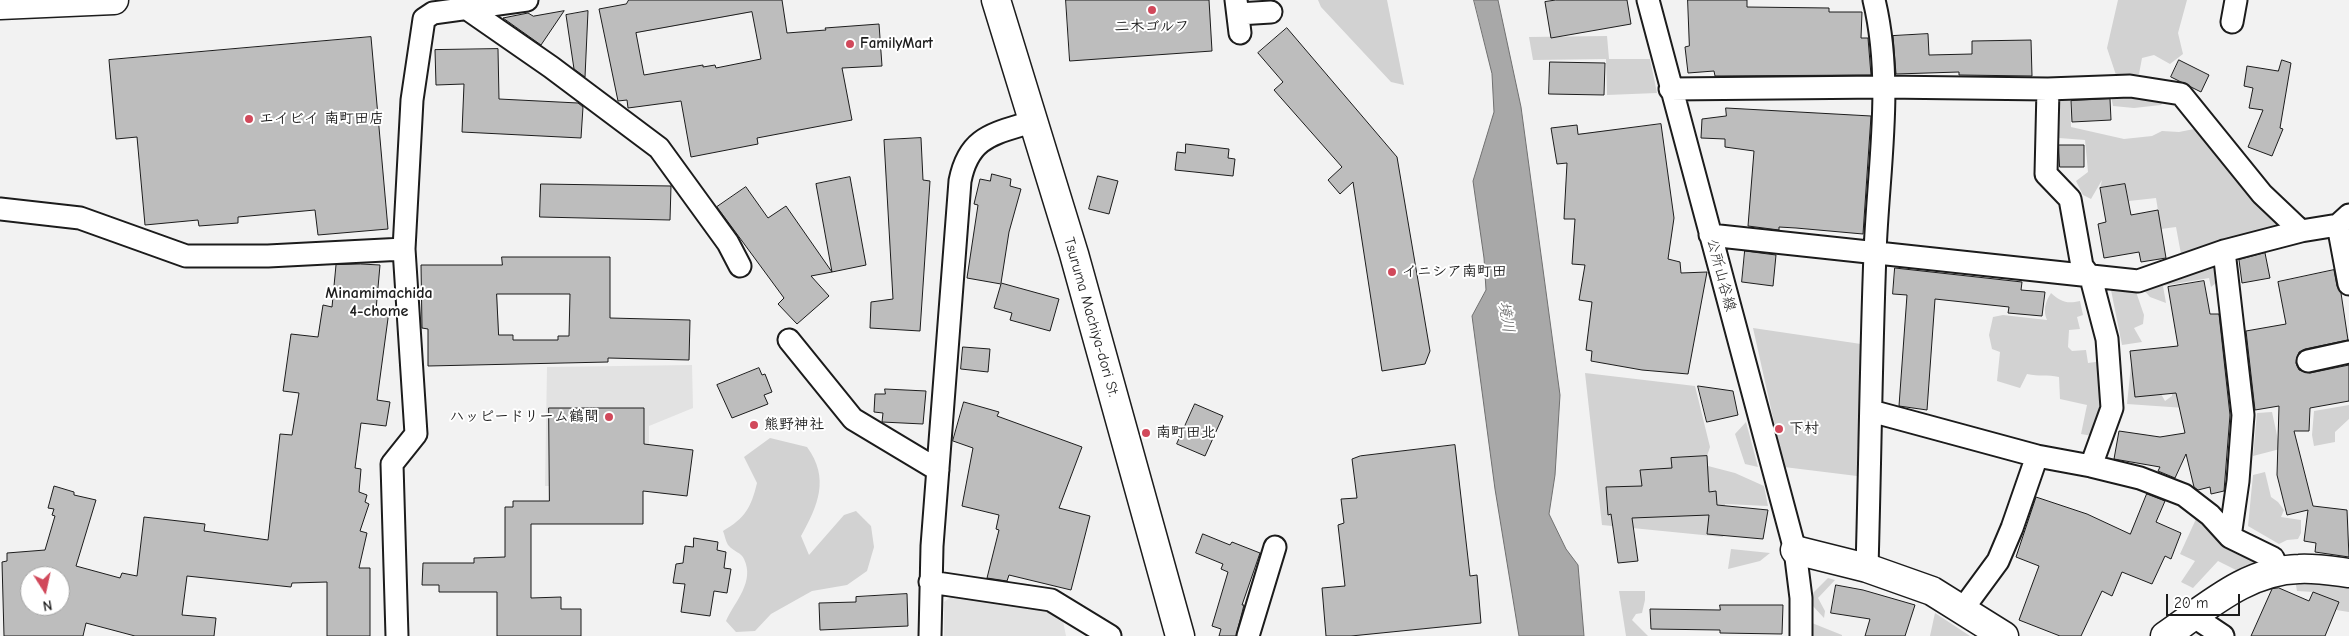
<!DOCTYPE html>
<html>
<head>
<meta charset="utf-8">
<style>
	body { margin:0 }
	#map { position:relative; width:2349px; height:636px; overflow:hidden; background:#f2f2f2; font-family:"Comic Neue",sans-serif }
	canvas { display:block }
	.north { position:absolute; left:20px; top:566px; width:50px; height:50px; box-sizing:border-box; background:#fff; border:1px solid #a4a4a4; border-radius:50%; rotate:170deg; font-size:14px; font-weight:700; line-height:20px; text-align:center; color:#1c1c1c }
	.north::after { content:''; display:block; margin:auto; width:18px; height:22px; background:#d1495b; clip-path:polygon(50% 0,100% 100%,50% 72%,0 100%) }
	.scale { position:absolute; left:2166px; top:594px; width:74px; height:22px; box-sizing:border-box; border:2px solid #1c1c1c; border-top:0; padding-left:6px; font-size:15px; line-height:18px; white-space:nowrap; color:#1c1c1c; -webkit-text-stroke:4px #fff; paint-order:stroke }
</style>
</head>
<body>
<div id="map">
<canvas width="2349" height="636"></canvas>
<div class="north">N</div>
<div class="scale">20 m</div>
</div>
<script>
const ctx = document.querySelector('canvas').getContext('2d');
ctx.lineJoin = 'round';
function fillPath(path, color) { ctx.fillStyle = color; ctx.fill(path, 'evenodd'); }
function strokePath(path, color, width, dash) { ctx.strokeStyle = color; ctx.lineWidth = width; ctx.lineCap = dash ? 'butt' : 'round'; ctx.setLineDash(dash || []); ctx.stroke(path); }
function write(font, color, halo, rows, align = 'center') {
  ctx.font = font + ' "Comic Neue","Klee One",sans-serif'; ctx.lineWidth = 4; ctx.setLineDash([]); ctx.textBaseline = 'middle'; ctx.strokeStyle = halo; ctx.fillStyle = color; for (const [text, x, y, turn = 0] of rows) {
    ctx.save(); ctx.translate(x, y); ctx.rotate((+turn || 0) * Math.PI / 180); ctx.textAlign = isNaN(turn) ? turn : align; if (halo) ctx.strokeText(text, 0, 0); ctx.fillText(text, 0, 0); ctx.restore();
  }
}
const built = new Path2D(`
	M692,365L693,408L649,426V486H545L547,367Z
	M952,596L1052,611L1062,616L1066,636H944V602Z`);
const green = new Path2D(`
	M1318,0H1387L1404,85L1391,82L1321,7Z
	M2118,0H2187L2178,33L2183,54L2170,64L2154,55L2142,58L2139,74L2116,75L2107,48Z
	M1607,36L1609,59H1650L1657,93L1607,95L1606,59L1533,60L1529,37Z
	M2060,96L2070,99L2071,127L2124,139L2152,136L2162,131L2179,132L2194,129L2201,120L2297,222L2181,254L2176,227L2161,229L2156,198L2129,201L2125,184L2100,188L2102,180L2091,199L2083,195L2076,181L2088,172L2085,140L2059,138Z
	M2111,96L2167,98L2161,105L2134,108L2113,106Z
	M2213,266L2218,274L2216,283L2211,287L2209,278L2163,286L2166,303L2150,297L2141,287Z
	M2110,285L2134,286L2144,315L2143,324L2134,328L2142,342L2122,345Z
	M2051,293C2061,302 2067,304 2080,301L2083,315L2077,317L2080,329L2069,330L2068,347L2072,351L2086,350L2088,363L2110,360L2098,437L2081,434L2087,405L2060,399L2059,377C2047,374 2039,377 2027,374L2020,388L1997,381L2000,352L1992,349L1989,335L1993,317L2003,315L2047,320C2043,311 2045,302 2051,293Z
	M1753,328L1861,344L1857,476L1784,467Z
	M2131,365L2136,397L2161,394L2165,401L2172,396V387L2210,403L2231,401L2228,411L2127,404Z
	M1585,373L1695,386L1710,447L1707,456L1708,466L1735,473L1764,486L1768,506L1725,504L1723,537L1602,525Z
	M2349,405V419L2335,432V442L2314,446L2312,435L2314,411Z
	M2272,412L2280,449L2253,456L2257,413Z
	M1746,422L1758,467L1745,464L1735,434Z
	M770,438L807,447C830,478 818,506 801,536L809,555L844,515L856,511L871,526L874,547L867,571L847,585L812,591L771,614L755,631L736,632L726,621C735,601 755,582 744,559C742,553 733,551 729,546C726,543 725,536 723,531C745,518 751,508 757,483L744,457Z
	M2265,472L2271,497L2278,502L2284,510L2281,517L2301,520V533L2298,539L2287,540L2279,544L2248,526L2253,475Z
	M2196,519L2232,546L2265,564L2244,574L2218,561L2193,588L2181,582L2195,561L2180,554Z
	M1731,549L1770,553L1760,561L1728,569Z
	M1828,578L1835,580L1818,598L1825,611L1824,618L1812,605L1811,595Z
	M2295,580L2349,588V612L2336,610L2339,602L2313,592L2297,591Z
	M1619,591H1645V600L1642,613L1636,614L1632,620L1648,636H1626Z
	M1935,613L1970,636H1930Z
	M1812,623L1842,635V636H1812Z`);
const water = new Path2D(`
	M1474,0H1498L1521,107L1560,395L1555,475L1549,514L1566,549L1578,565L1584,636H1519L1495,489L1472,316L1486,290L1484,258L1473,181L1494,112L1492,74Z`);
const building = new Path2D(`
	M629,0H782L787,33L826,30L825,28L879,24L882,66L842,68L852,120L757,138L758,144L691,157L681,101L628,108L627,100L618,101L599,9L626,4ZM752,12L761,59L716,68L715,65L703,67V65L644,75L636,33Z
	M1066,0H1209L1212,51L1070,61Z
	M1556,0H1627L1631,24L1551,38L1545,2Z
	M1688,0H1747V7L1829,8V12H1862L1861,38H1868L1871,75L1715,76L1714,71L1688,73L1685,47L1689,46Z
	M564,11L541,45L503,18L528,13L533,16Z
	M588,11L585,77L574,69L566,15Z
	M1287,28L1397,157L1430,351L1425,364L1382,371L1353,182L1340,194L1328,180L1342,167L1274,90L1283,82L1258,53Z
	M1928,34L1929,55L1972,54V41L2031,40L2032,76L1959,75V72L1896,74L1893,36Z
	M371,37L388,229L318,235L315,210L238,217V223L199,226L198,220L145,225L137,137L116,139L109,60Z
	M498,49L499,99L578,103L583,107L581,138L462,132L464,84L436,85L435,50Z
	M2179,60L2209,75L2201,92L2171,77Z
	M2282,60L2291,63L2280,128L2283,129L2272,156L2248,147L2263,110L2249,108L2253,88L2244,86L2247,66L2278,71Z
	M1550,62L1605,63L1604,95L1549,94Z
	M2110,99L2111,120L2072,122L2071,101Z
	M1726,108L1871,116L1863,234L1796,228L1779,227V230L1748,226L1754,151L1725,147V139L1701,138L1702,119L1726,116Z
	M1661,124L1674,218L1668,259L1680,262L1681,273L1707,272L1688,374L1642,370L1591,361L1592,351L1586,350L1592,302L1579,300L1585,265L1572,264L1575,219H1564L1567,163L1557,164L1551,128L1577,125L1578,134Z
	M921,138L923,180L930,181L920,331L870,328L871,302L893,299L884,140Z
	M1186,144L1229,149L1228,158L1235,159L1233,176L1175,170L1177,152L1185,153Z
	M2059,145H2084V167H2060Z
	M992,174L1011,179L1010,186L1021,189L1009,232L1001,283L1059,299L1050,331L1010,320L1012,313L994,308L1001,284L967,278L978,205L974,204L980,179L990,181Z
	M1098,176L1118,181L1109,214L1089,209Z
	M850,177L866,265L832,272L816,184Z
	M541,184L671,186L670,220L540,217Z
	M2125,184L2131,215L2158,210L2166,258L2141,262L2139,252L2104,258L2098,224L2106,222L2100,188Z
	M746,187L768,218L786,206L832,272L811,276L829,296L797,324L778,304L784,298L717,207Z
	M1745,251L1776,255L1773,286L1742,282Z
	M2265,253L2270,278L2242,283L2239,260Z
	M502,257H610V318L690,320L689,360L608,358V362L428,366V329L422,328L421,265H502ZM497,294H570L569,336H558V340H513V335H499Z
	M361,264L380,265L376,310L389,311L377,400L390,402L386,426L361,423L355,468L361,469L359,492L367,495L365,502L369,504L360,531L367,533L359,568H370V636H327V582L292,583L291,587L187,576L182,615L216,618L214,636H135L86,623L83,636H4L2,562L7,561V553L45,550L55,516L52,515L54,509L48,508L54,486L74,492V495L96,500L76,566L120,578L122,573L137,576L144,517L205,524L204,531L268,540L280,434L292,435L299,393L283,391L291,334L318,337L323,305L332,307L336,265ZM30,576H60V606H30Z
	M1895,268L2022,282L2021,290L2045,292L2042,316L2008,313L2009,307L1935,299L1927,410L1899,406L1907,295L1893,294Z
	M2334,270L2337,286L2341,293L2348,340L2305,349L2299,352L2296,363L2299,370L2310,373L2349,365V401L2310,408L2309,431H2294L2313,506L2347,510L2349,557L2315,552L2316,543L2304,541L2308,510L2287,515L2277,475L2279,406L2255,410L2246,331L2286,324L2278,282Z
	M2204,281L2210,314H2219L2230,415L2224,491L2211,494L2210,487L2198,490L2194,487L2186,454L2175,478L2158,471L2160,467L2114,459L2119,431L2160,437L2185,433L2176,393L2135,397L2130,351L2178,346L2168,287Z
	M963,347L990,349L988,372L961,369Z
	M759,368L762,375L765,374L772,392L764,395L768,404L732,418L717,385Z
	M1698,386L1733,391L1738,415L1707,422Z
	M885,389L926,391L923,424L882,422L883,413L874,412L875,394H885Z
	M964,402L999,412L997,416L1082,447L1059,508L1090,516L1071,590L1009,575L1007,581L987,578L999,530L996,529L999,515L962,506L973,448L953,441Z
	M1195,404L1223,416L1205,456L1177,444Z
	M549,408H644V444L693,450L687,496L643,491V524H531V598L561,597V609H581V636H497V592H439V585H422L423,563H474V558L505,557V507H513V501H549Z
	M1455,445L1470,576L1477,575L1481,623L1351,636H1326L1322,588L1345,586L1338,525L1344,523L1341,499L1357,498L1352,459L1360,456Z
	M1707,456L1709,492L1716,491L1717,505L1768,510L1763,539L1707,534L1709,515L1632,518L1638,561L1618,563L1611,514L1608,515L1606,487L1642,486L1640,470L1672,468L1671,458Z
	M2147,494L2165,501L2156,522L2181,533L2171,559L2165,556L2152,584L2122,572L2112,596L2102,591L2081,636H2060L2019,620L2039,566L2016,557L2036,497L2087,514L2130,534Z
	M1203,534L1230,545L1232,542L1260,553L1242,605H1244L1236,636H1219L1221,629L1212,626L1228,572L1221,569L1223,564L1196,553Z
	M694,538L718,542L717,550L726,552L724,568L731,569L727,593L714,591L710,616L681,612L685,584L673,583L676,564L683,563L685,546L693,547Z
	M1836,585L1863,590L1915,605L1905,636H1865L1870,619L1831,613Z
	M2279,588L2309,601L2313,592L2339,602L2325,636H2251L2272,589Z
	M907,594L908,626L820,630L819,603L856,602V597Z
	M1720,605H1783L1782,634L1720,633V630L1651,629L1650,609L1720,610Z`);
const minor = new Path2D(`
	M1236,0L1240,33
	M1648,0L1795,550L1801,598V636
	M466,8L551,67L659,148L728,243L740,266
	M1238,14L1271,12
	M2232,22L2236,0
	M1670,89L1884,87L2048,89L2130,86L2181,94L2262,194L2301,231
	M0,209L80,218L186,256H268L404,249
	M2338,225L2349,284
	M1710,235L2138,281L2224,251L2301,231L2338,225L2349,215
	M2224,251L2243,415L2238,481L2230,537
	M789,340L853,419L938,470
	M2308,361L2349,352
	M1871,411L2037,456L2091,466L2112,408L2107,339L2091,278L2082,266L2070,199L2046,174L2048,89
	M2091,466L2140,478L2184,495L2210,515L2230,537L2273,558L2279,571
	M1867,568C1870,463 1871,358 1875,253C1878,170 1894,82 1874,0
	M930,582L1051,600L1110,636
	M1962,610L1998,561L2012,528L2037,456
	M2193,616L2223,636
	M397,636L392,464L416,434L404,249L412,100L424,19L433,13L527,0
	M930,636L932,546L960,181C969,135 995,134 1034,121
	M1248,636L1275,547`);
const tertiary = new Path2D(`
	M996,0L1074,254L1180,636
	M1795,550L1867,568L1932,591L2004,636
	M2165,636C2206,608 2247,570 2299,569C2315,568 2333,571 2349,573`);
const trunk = new Path2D(`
	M0,5L114,0`);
const markers = [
	[1152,10,5,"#d1495b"],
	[850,44,5,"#d1495b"],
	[249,119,5,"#d1495b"],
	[1392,272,5,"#d1495b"],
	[609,417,5,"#d1495b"],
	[754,425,5,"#d1495b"],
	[1779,429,5,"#d1495b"],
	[1146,433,5,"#d1495b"]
];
const poiNames = [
	["二木ゴルフ",1152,27,"center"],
	["FamilyMart",860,44],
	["エイビイ 南町田店",259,119],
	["イニシア南町田",1402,272],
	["ハッピードリーム鶴間",599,417,"right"],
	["熊野神社",764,425],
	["下村",1789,429],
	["南町田北",1156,433]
];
const streetNames = [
	["公所山谷線",1721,275,75],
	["Tsuruma Machiya-dori St.",1091,317,74]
];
const neighbourhoodNames = [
	["Minamimachida",379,293],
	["4-chome",379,311]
];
const waterNames = [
	["境川",1506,317,81]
];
fillPath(built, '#e2e2e2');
fillPath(green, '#d2d2d2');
fillPath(water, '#a8a8a8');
strokePath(water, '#707070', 1);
fillPath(building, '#bdbdbd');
strokePath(building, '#1c1c1c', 1);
strokePath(minor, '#1c1c1c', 25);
strokePath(tertiary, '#1c1c1c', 31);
strokePath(trunk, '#1c1c1c', 31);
strokePath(minor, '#fff', 21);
strokePath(tertiary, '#fff', 28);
strokePath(trunk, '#fff', 28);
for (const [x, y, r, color] of markers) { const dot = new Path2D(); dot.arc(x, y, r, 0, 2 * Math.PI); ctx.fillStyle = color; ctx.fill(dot); strokePath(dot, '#fff', 2); }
write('bold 15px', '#1c1c1c', '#fff', poiNames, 'left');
write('15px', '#1c1c1c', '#fff', streetNames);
write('bold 16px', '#1c1c1c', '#fff', neighbourhoodNames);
write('italic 16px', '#5b5b5b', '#fff', waterNames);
</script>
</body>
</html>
